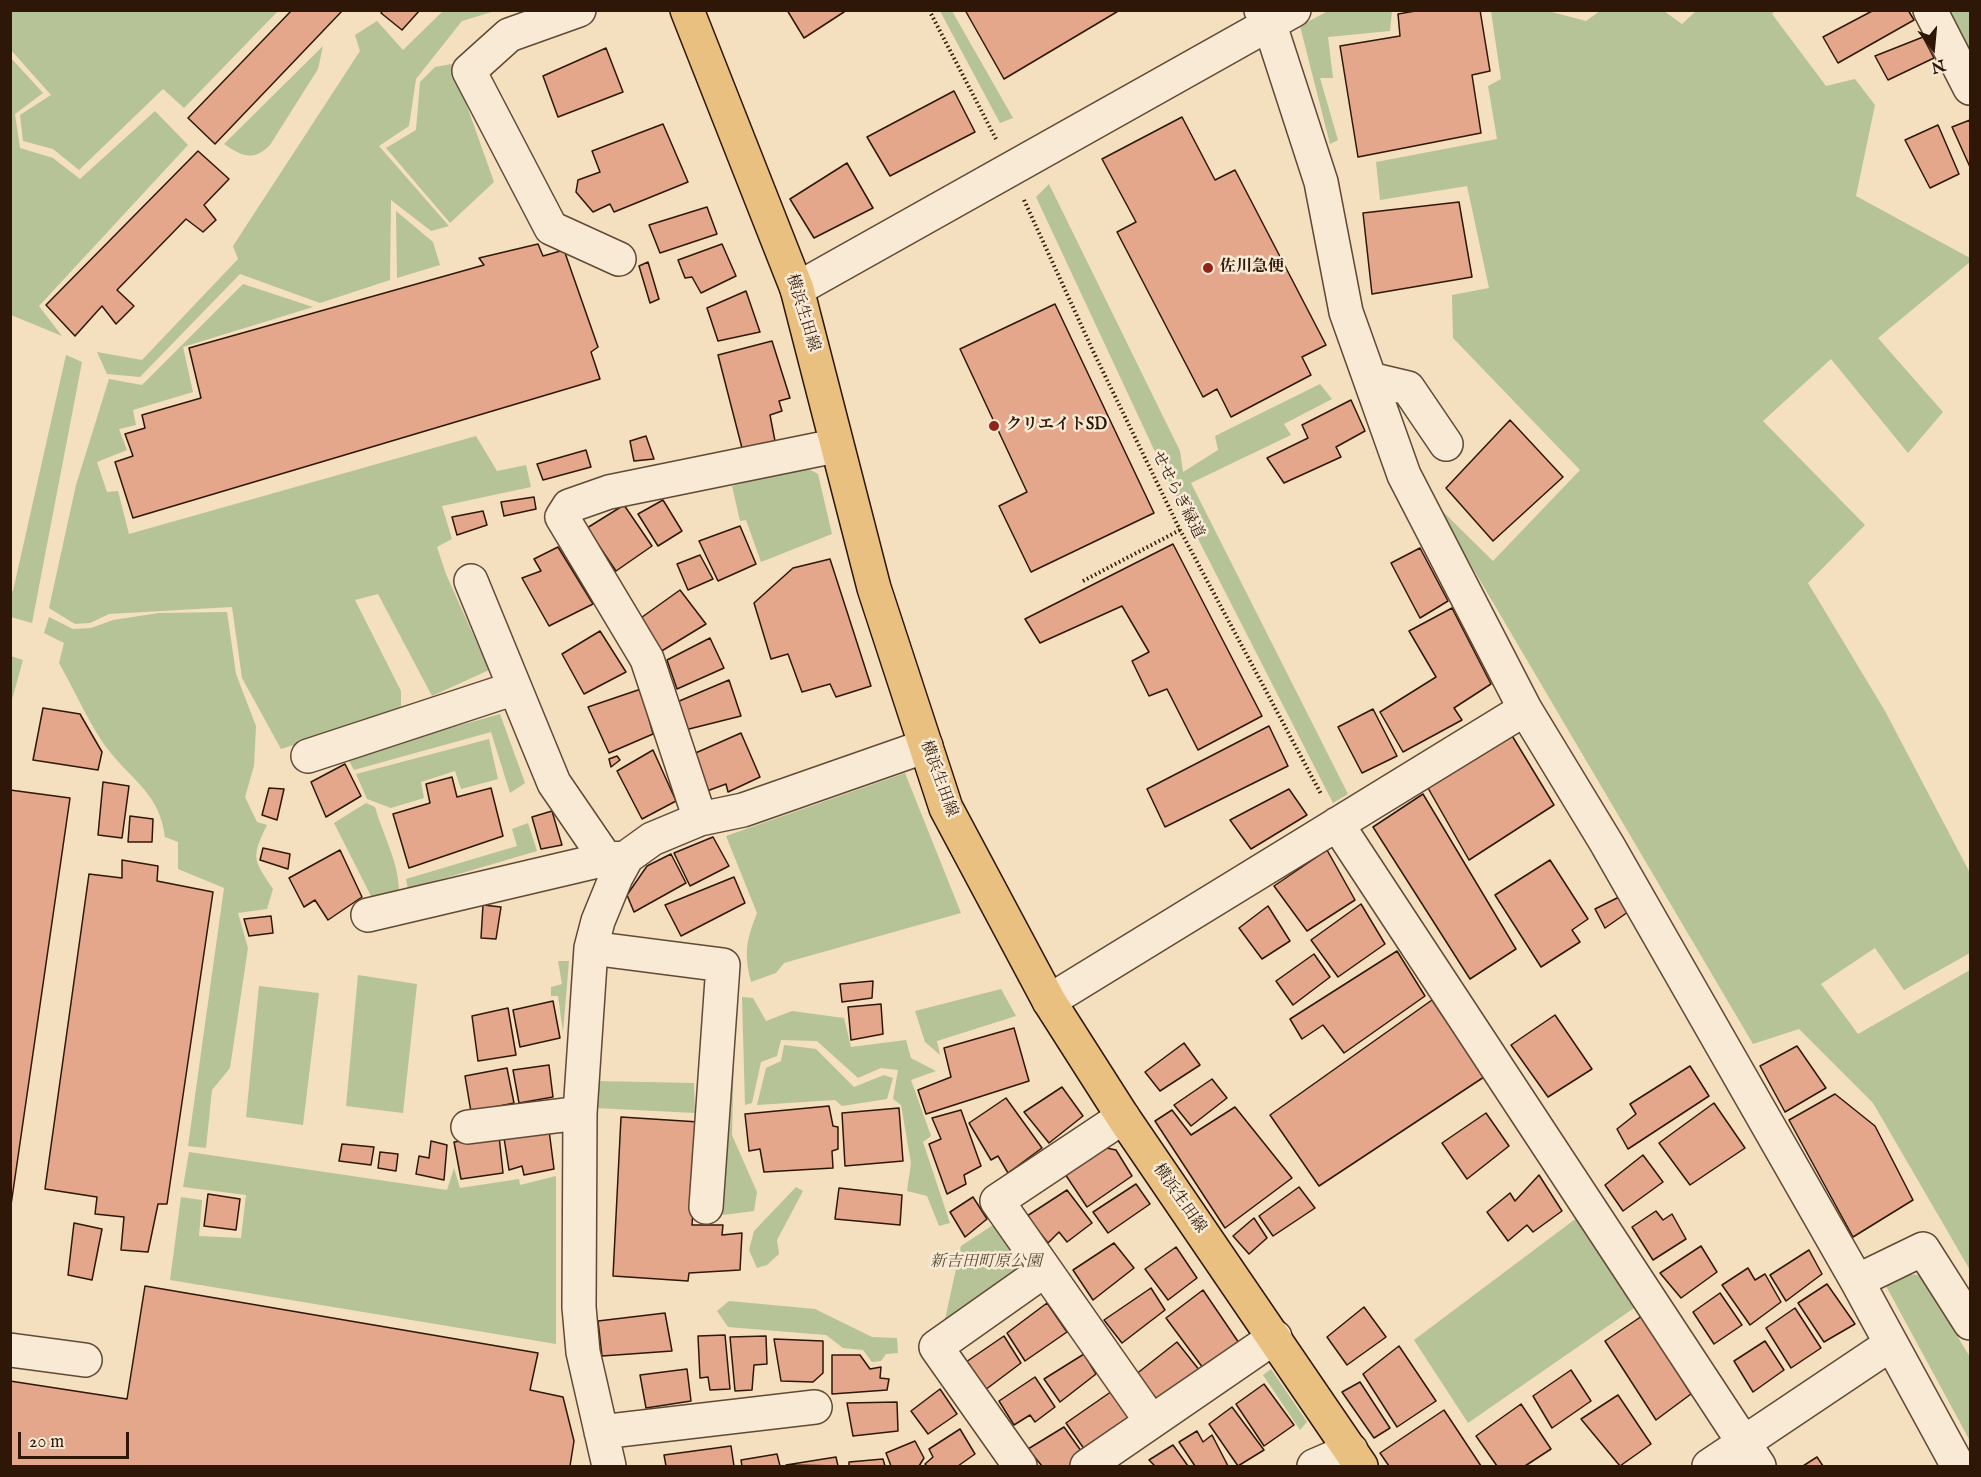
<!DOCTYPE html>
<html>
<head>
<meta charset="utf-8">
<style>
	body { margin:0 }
	#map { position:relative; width:1981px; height:1477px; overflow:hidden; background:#f4dfbf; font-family:"IM FELL English",serif }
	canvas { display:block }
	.frame { position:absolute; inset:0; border:12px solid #2f1707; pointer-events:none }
	.north { position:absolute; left:1903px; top:18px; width:60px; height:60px; -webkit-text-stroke:4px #f8ead5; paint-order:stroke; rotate:164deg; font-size:16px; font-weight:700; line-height:24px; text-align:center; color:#2f1707 }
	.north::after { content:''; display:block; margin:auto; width:21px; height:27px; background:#2f1707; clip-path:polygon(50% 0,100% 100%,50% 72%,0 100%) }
	.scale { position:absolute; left:18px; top:1432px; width:111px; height:27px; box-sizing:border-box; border:3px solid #2f1707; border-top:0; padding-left:8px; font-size:18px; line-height:21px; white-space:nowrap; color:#2f1707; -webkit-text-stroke:4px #f8ead5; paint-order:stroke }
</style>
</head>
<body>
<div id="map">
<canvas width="1981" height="1477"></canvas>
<div class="frame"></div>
<div class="north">N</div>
<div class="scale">20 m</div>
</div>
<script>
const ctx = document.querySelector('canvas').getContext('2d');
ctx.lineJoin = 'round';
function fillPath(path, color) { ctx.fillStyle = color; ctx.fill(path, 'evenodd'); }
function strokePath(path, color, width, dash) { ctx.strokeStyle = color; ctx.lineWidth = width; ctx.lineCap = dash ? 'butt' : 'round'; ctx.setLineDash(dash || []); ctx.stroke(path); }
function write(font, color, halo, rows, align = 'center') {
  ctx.font = font + ' "IM FELL English","Noto Serif JP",serif'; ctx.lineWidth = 5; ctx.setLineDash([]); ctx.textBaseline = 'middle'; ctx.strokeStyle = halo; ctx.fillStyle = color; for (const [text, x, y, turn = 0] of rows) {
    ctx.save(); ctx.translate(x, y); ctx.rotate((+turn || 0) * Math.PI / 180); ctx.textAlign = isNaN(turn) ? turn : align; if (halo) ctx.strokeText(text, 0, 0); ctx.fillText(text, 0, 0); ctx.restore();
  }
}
const green = new Path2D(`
	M10,11L11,10L278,11L184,108L163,89L79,170L53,149L23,141L20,115L51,95L11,50Z
	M443,11H495L462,21L416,79L409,126L379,146L449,226L431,231L391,200L390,280L320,303L240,274L140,377L107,374L97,352L142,360L238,259L233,246L360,51L355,35L377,21L403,50Z
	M940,11H952L1013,118L1000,123Z
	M1328,11H1392L1390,31L1328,37L1333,78H1320L1338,140L1330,144L1300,26Z
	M1491,11H1548L1586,21L1600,11H1664L1682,24L1696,11H1775L1772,14L1826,86L1855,79L1875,105L1856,196L1970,258V262L1878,338L1943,412L1908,453L1831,359L1763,421L1865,525L1808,583L1885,711L1970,873V953L1904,990L1875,948L1821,984L1858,1034L1970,970V1270L1873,1103L1799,1029L1753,1044L1435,504L1493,561L1580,470L1453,338L1452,295L1489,288L1467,186L1380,200L1376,162L1497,139L1488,86L1501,79Z
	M1942,11H1970V59Z
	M323,46L318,69L270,145C253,162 242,156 224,144Z
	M11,58L43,93L15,114L20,148L53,158L80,179L155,111L188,145L39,306L62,336L11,315Z
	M452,64L494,182L450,223L386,148L416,130L420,82L435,67Z
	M1049,184L1180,451L1183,472L1218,450L1215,436L1320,384L1332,399L1284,424L1291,435L1191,483L1348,794L1333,803L1171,486L1036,197Z
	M396,211L433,242L440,265L397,278Z
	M243,284L313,307L183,347L193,392L133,410L136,425L119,429L127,450L97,462L107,492L118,491L129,534L476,436L497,471L526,465L531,487L442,506L452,539L437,547L446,574L489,670L432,696L378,594L355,600L401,691V711L281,749L242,678L232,607L109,614L90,623L75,624L49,608L76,485L109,379L142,385Z
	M66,355L82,362L32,623L11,617V591H13Z
	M805,467L818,474L832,534L761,562L746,520L740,521L732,486Z
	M227,612L236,674L256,726L254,766L245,797L257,822L267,825C251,858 253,859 273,889L267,909L238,913L248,948L230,1068L212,1090L206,1148L188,1146L224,888L178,869V842L165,837C160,795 134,782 110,752C91,728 75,691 59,663L64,643L44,633L49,617L73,629L91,628L113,620L159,613Z
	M11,656L23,660L11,703L10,656Z
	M500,714L525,783L510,793L491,732L354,770L347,757Z
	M489,739L498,779L461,789L455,771L421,782L424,798L391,808L367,799L356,774Z
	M905,773L961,913L784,963L776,973L751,982C744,953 746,941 757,913L726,836Z
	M366,803L375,807C383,835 399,863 399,891L372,898L334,823Z
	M528,823L537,851L408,889L406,879L517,846L512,829Z
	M558,961H569L563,1032L558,996H551V987L562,984Z
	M358,975L417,984L403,1113L346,1106Z
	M259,986L319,993L303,1125L246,1117Z
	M1001,989L1016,1016L937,1041L940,1055L925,1042L915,1011Z
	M742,997L753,998L766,1021L792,1011L844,1018L851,1047L906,1040L911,1058L936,1071L911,1080L931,1136L923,1142L950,1223L939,1226L927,1196L907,1191L911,1163L901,1105L893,1099L898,1070L881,1068L858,1078L817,1041L781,1040L777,1056L761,1062L752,1103L745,1105Z
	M784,1045L816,1049L854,1087L884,1075L893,1078L887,1099L842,1106L835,1100L757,1105L766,1068L781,1061Z
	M726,1054H734L732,1135L757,1192L754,1211L723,1215Z
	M596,1081L694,1083L695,1113L596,1108Z
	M189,1152L447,1190L454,1168L460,1188L519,1179L520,1185L556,1176V1344L170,1280L181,1197L202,1200L199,1236L241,1238L246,1195L183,1187Z
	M796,1187L803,1191L777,1240L779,1254L767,1265L757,1268L749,1250L754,1231Z
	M1578,1217L1634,1308L1468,1423L1414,1340Z
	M996,1223L1026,1271L944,1324L961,1246Z
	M1906,1274L1920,1275L1970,1357V1441L1886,1286Z
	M729,1301L815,1309L872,1337L897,1338L898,1353L886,1354L881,1361L872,1362L863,1350L843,1348L826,1335L728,1327L717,1311Z
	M1271,1369L1307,1422L1300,1430L1263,1375Z`);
const building = new Path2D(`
	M292,10H343L215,144L188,118Z
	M383,10H420L402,30L381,13Z
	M787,10H847L804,38Z
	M965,10H1120L1004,79Z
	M1421,10H1480L1490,71L1472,75L1481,133L1358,157L1340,46L1400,36L1398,14Z
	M1874,10H1908L1914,20L1838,63L1823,37Z
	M1923,37L1934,58L1888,80L1875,56Z
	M606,48L623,92L558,117L543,76Z
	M954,91L975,132L890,176L867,137Z
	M1182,117L1215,180L1235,170L1326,345L1302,357L1311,375L1231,417L1217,389L1203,397L1117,232L1136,222L1102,159Z
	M1970,120V167L1952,127Z
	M663,124L688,182L614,212L610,204L593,212L576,192L578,180L600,172L592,151Z
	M1938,125L1959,174L1930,188L1905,140Z
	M198,151L229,179L204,205L216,220L203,232L186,219L117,290L134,306L116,324L102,306L75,336L46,305Z
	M847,163L873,208L814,238L790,199Z
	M1459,202L1472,277L1372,294L1363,213Z
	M707,207L717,234L660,253L649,225Z
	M538,244L543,256L564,250L598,347L591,352L600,379L133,518L115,462L133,456L125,434L145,428L142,415L201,398L189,348L484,265L479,258Z
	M722,244L736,276L701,293L692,277L685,278L678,260Z
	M648,262L659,299L650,303L639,266Z
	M746,291L760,332L718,341L707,308Z
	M1055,304L1154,513L1031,572L999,506L1027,492L960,349Z
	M772,341L790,398L779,401L782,411L770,415L775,441L742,448L718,355Z
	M1351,400L1365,431L1336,447L1341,457L1284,483L1267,458L1308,438L1302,425Z
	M1510,420L1563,477L1493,541L1446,488Z
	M646,436L654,459L634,461L630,441Z
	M586,450L591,467L543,480L537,464Z
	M534,497L536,509L504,516L501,502Z
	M663,500L682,531L658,546L638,514Z
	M624,505L652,546L616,571L587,528Z
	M483,511L487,525L457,535L452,517Z
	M740,526L756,564L718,581L699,541Z
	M1173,544L1262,716L1198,750L1167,689L1149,696L1132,661L1149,652L1122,606L1040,643L1025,619Z
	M558,547L593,604L549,626L522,578L541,571L534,559Z
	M1420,548L1448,601L1420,618L1391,563Z
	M700,555L713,579L688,590L677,564Z
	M830,559L871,686L836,697L830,684L802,692L788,654L771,659L754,603L793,568Z
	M680,590L706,624L660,652L638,620Z
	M1452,608L1491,684L1454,708L1462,720L1403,752L1380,712L1436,677L1409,631Z
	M600,631L626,672L584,694L562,654Z
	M710,638L724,668L677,689L667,660Z
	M729,680L741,716L685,730L677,702Z
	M641,689L653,734L609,753L588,707Z
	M43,708L80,714L102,752L98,770L33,760Z
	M1373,709L1397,756L1362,773L1338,727Z
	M1269,726L1288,766L1165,827L1147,789Z
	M741,733L760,777L728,792L726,784L707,791L691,755Z
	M1511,734L1554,805L1469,860L1428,788Z
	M653,750L676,801L642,819L617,771Z
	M617,756L620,760L611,767L609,759Z
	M345,764L361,796L326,817L311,782Z
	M452,777L457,797L491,788L503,836L409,868L393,814L430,803L426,784Z
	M103,782L129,786L122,838L98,835Z
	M269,788L284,789L277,820L262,815Z
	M1289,789L1307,815L1251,849L1230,820Z
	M10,790L70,798L10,1212Z
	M1423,794L1516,949L1470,979L1373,827Z
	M552,811L562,845L541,849L532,817Z
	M130,816L153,819L152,842H128Z
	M713,837L729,866L690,886L674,853Z
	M263,848L290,854L288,869L260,860Z
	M340,850L362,897L328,920L315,900L304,907L289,878Z
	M1327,850L1355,900L1307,931L1274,886Z
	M671,854L686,883L634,912L627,895L647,866Z
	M122,860L158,866L157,881L213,892L167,1204H158L148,1252L121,1250L124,1217L95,1214L97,1197L45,1189L89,874L122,878Z
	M1550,860L1588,919L1572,930L1580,942L1541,967L1495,895Z
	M734,877L745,903L681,936L665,905Z
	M1619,897L1628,912L1605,928L1595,909Z
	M1361,904L1385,944L1338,977L1311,940Z
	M483,905L501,907L496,939L481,938Z
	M1268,906L1290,941L1262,959L1239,928Z
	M271,916L273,933L249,936L244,919Z
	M1397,951L1425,996L1344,1053L1323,1025L1302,1039L1290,1019Z
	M1314,954L1330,977L1293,1005L1276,981Z
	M873,981L872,998L842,1002L840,984Z
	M1432,1000L1484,1077L1319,1186L1270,1115Z
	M553,1001L560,1038L520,1047L513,1010Z
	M881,1004L883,1034L851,1040L848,1007Z
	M508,1008L516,1055L478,1061L472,1016Z
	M1555,1015L1592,1069L1548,1097L1511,1045Z
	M1014,1028L1029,1081L926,1114L918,1090L951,1077L944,1048Z
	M1184,1043L1200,1065L1160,1091L1145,1072Z
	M1797,1046L1826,1088L1785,1112L1760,1066Z
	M549,1065L553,1097L519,1103L513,1070Z
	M1690,1066L1709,1096L1628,1149L1617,1129L1636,1114L1630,1104Z
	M507,1068L514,1103L471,1112L465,1076Z
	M1212,1079L1227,1098L1191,1126L1174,1105Z
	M1062,1087L1083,1116L1049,1143L1024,1112Z
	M1835,1094L1875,1126L1913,1200L1853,1237L1789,1120Z
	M1006,1098L1042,1148L1008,1173L998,1156L991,1160L969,1123Z
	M1714,1103L1745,1148L1690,1185L1659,1143Z
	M829,1106L833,1126L838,1127V1149L832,1151L833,1168L764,1172L760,1149L749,1151L745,1114Z
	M1235,1107L1292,1178L1225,1228L1155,1121L1172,1110L1191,1135Z
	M899,1108L903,1161L845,1166L842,1113Z
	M961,1110L981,1166L964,1175L966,1184L947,1194L929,1144L941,1139L932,1118Z
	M1486,1113L1509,1146L1467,1179L1442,1143Z
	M621,1117L699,1122L692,1225H723L722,1235L742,1233L740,1270L689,1273L688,1281L613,1276Z
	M549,1130L554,1169L524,1175L522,1166L509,1170L504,1138Z
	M499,1136L503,1173L461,1179L454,1142Z
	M431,1141L447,1145L444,1180L416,1174L419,1156L429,1158Z
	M342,1144L374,1147L371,1165L339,1161Z
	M1097,1146L1116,1150L1132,1176L1087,1207L1063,1171Z
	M380,1152L398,1154L396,1171L378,1168Z
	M1643,1155L1663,1182L1623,1211L1605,1185Z
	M1539,1175L1562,1211L1533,1232L1527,1225L1508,1241L1487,1212L1510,1193L1515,1201Z
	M1136,1184L1150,1204L1108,1233L1093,1212Z
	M1299,1187L1315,1208L1273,1236L1259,1216Z
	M839,1188L902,1195L900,1225L835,1219Z
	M1067,1190L1092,1223L1067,1242L1059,1232L1048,1243L1027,1216Z
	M208,1194L240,1199L236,1230L204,1226Z
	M973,1197L987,1219L965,1237L950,1212Z
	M1656,1211L1663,1220L1672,1214L1686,1239L1653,1260L1632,1227Z
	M1254,1218L1267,1238L1249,1254L1233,1236Z
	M74,1223L102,1229L92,1280L68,1275Z
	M1114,1243L1134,1268L1093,1300L1073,1270Z
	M1701,1246L1717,1272L1681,1298L1660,1273Z
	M1176,1247L1197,1278L1168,1300L1145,1269Z
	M1809,1250L1822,1274L1786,1301L1770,1275Z
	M1748,1268L1755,1280L1765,1274L1781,1302L1750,1325L1722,1285Z
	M1827,1284L1855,1324L1824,1342L1798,1303Z
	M145,1286L538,1353L530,1390L563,1397L574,1441L570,1466H10V1381L127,1399Z
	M1151,1288L1165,1310L1122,1343L1104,1320Z
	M1203,1290L1239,1343L1203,1368L1166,1318Z
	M1720,1293L1742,1325L1714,1344L1693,1312Z
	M1047,1303L1067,1332L1025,1361L1007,1333Z
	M1364,1307L1386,1337L1347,1365L1327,1337Z
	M1795,1308L1821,1348L1791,1368L1766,1328Z
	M665,1313L672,1351L602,1356L598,1321Z
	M1642,1316L1691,1394L1656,1420L1605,1341Z
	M725,1335L730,1389L710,1390L708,1377L700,1378L698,1336Z
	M766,1336L767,1364L754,1365L752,1390L735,1391L730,1337Z
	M1004,1336L1021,1363L985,1390L966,1362Z
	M774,1339L823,1341V1373L813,1382L781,1381Z
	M1765,1341L1784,1370L1753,1392L1734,1361Z
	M1177,1342L1200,1371L1158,1400L1135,1375Z
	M1399,1346L1436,1401L1397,1427L1363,1374Z
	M1084,1354L1096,1374L1060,1402L1044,1379Z
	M832,1355H860L870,1369L881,1367L880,1378L889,1379L887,1390L832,1394Z
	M687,1369L691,1401L646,1408L640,1375Z
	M1571,1370L1591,1401L1552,1428L1533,1396Z
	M1035,1377L1055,1407L1035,1422L1030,1415L1014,1425L999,1401Z
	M1360,1382L1390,1428L1374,1438L1342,1392Z
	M1264,1384L1294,1425L1264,1446L1236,1404Z
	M940,1389L957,1414L928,1434L911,1411Z
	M1115,1389L1132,1414L1087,1453L1066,1423Z
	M1618,1395L1651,1444L1620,1466L1581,1419Z
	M897,1402L898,1431L853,1436L847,1403Z
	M1521,1404L1551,1449L1525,1466H1497L1476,1436Z
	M1232,1407L1264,1450L1238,1466L1209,1424Z
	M1444,1410L1481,1466H1389L1380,1453Z
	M1064,1427L1084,1455L1069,1466H1042L1028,1449Z
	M960,1429L975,1454L958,1466H927L925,1464L933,1457L929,1449Z
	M1197,1431L1203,1442L1212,1435L1228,1466H1195L1179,1442Z
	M915,1441L924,1458L919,1466H891L886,1453Z
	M1173,1445L1188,1466H1155L1149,1460Z
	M731,1446L734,1466H666L664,1455Z
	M777,1454L780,1466H742L741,1460Z
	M836,1457L838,1466L786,1465Z
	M1817,1457L1823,1466H1803Z
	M883,1459L885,1466H849V1462Z`);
const path = new Path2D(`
	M929,10L996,139
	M1024,200L1093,351L1180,530L1321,794
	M1083,581L1180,530`);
const minor = new Path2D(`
	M579,10L509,35L469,71L551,228L619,259
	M1261,10L1270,25L1321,182L1346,312L1404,475L1525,709L1607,844L1857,1281L1958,1466
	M1930,10L1970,88
	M797,289L1294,10
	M1370,379L1408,388L1446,444
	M471,581L554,783L606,859
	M308,756L515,688
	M700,819L647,659L562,517L569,506L609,492L835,446
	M1337,824L1759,1466
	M368,915L606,859L626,858
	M591,948L723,965L706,1207
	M1049,1001L1525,709
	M1123,1117L997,1201L1151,1421
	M468,1127L580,1113
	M1857,1281L1923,1249L1970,1323
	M10,1350L85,1360
	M601,1432L815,1407
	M609,1466L583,1352L579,1307L580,1113L591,948L598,921L616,877L627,857L652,839L700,819L743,810L926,746
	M1020,1466L936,1347L1045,1270
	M1087,1466L1275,1337
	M1314,1466L1351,1450
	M1709,1466L1891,1344`);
const major = new Path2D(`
	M687,10L797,289L874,588L946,808L1049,1001L1123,1117L1361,1466`);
const markers = [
	[1208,268,6,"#8f2418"],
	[994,426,6,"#8f2418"]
];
const poiNames = [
	["佐川急便",1220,268],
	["クリエイトSD",1006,426]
];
const streetNames = [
	["横浜生田線",802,313,73],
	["せせらぎ緑道",1177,495,63],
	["横浜生田線",938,779,70],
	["横浜生田線",1179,1199,55]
];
const parkNames = [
	["新吉田町原公園",986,1263]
];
fillPath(green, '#b6c396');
fillPath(building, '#e4a78b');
strokePath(building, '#2f1707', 1.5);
strokePath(minor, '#604935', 36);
strokePath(major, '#2f1707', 36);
strokePath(path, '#2f1707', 4, [1.5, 3]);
strokePath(minor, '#f8ead5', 33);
strokePath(major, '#eac080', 33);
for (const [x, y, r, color] of markers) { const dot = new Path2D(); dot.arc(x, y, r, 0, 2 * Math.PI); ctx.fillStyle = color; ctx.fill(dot); strokePath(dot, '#f8ead5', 2); }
write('bold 16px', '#2f1707', '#f8ead5', poiNames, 'left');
write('16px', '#2f1707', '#f8ead5', streetNames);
write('italic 16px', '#584b32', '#f8ead5', parkNames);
</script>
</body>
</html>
